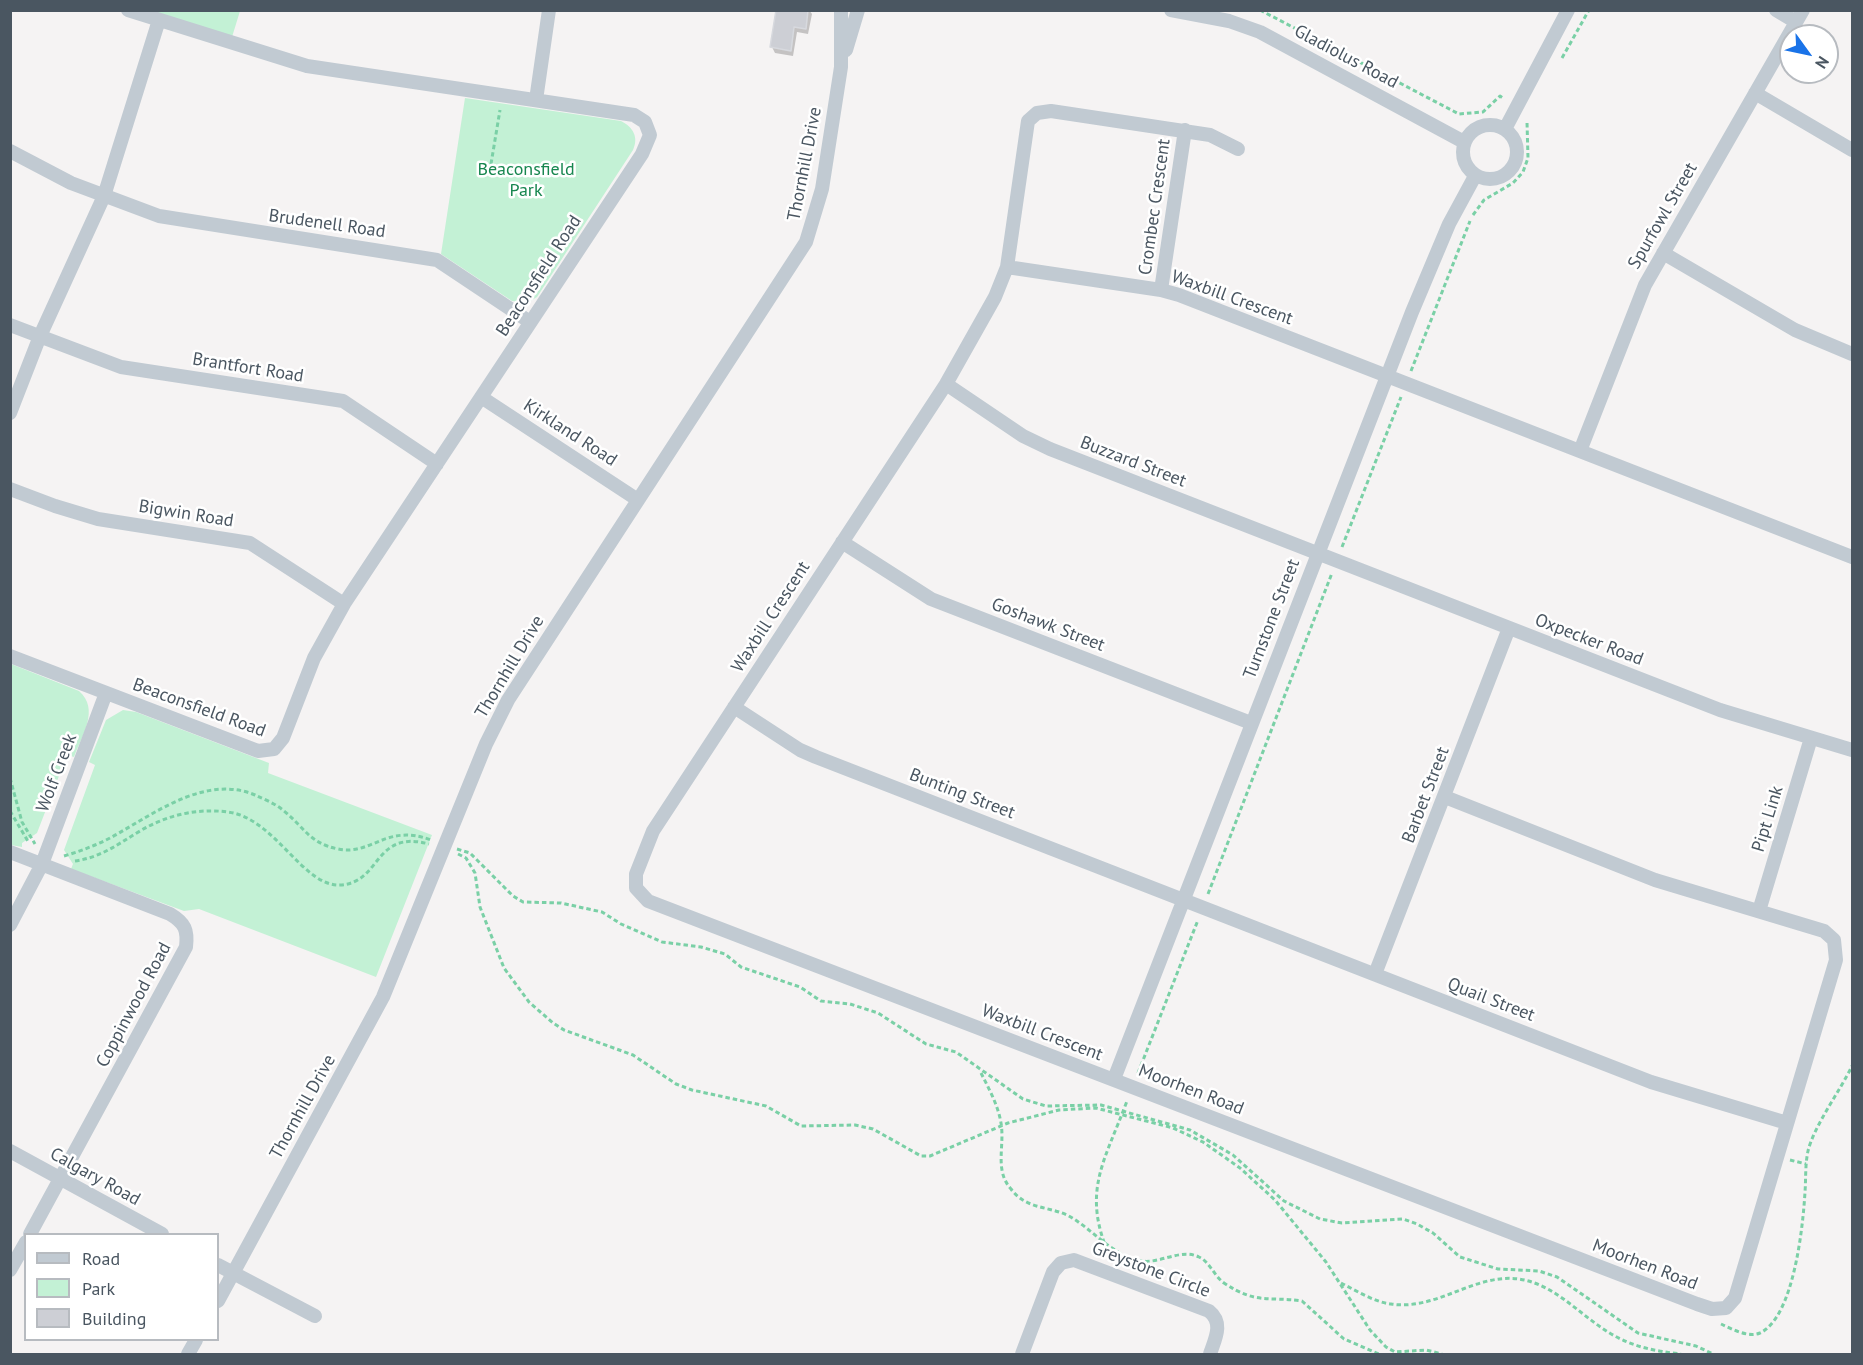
<!DOCTYPE html>
<html>
<head>
<meta charset="utf-8">
<style>
  body { margin:0 }
  #map { position:relative; width:1863px; height:1365px; overflow:hidden; background:#f5f3f3; font-family:"PT Sans",sans-serif }
  canvas { display:block }
  .frame { position:absolute; inset:0; border:12px solid #4a5661; pointer-events:none }
  .legend { position:absolute; left:24px; top:1233px; width:195px; height:108px; box-sizing:border-box; background:#fff; border:2px solid #b7bbc0; margin:0; padding:8px 10px; list-style:none; font-size:18px; color:#4a5661 }
  .legend li { display:flex; align-items:center; gap:12px; height:30px }
  .legend b { width:30px; border:2px solid #b7bbc0 }
  .north { position:absolute; left:1779px; top:24px; width:60px; height:60px; box-sizing:border-box; background:#fff; border:2px solid #b7bbc0; border-radius:50%; rotate:123deg; font-size:16px; font-weight:700; line-height:24px; text-align:center; color:#4a5661 }
  .north::after { content:''; display:block; margin:auto; width:21px; height:27px; background:#1a73e8; clip-path:polygon(50% 0,100% 100%,50% 72%,0 100%) }
</style>
</head>
<body>
<div id="map">
<canvas width="1863" height="1365"></canvas>
<div class="frame"></div>
<ul class="legend">
<li><b style="height:8px;background:#c1cad2"></b>Road</li>
<li><b style="height:16px;background:#c3f1d5"></b>Park</li>
<li><b style="height:16px;background:#cdcfd5"></b>Building</li>
</ul>
<div class="north">N</div>
</div>
<script>
const ctx = document.querySelector('canvas').getContext('2d');
ctx.lineJoin = 'round';
function fill(path, color) {
  ctx.fillStyle = color;
  ctx.fill(path, 'evenodd');
}
function stroke(path, color, width, dash) {
  ctx.strokeStyle = color;
  ctx.lineWidth = width;
  ctx.lineCap = dash ? 'butt' : 'round';
  ctx.setLineDash(dash || []);
  ctx.stroke(path);
}
function drawText(font, color, halo, rows, align = 'center') {
  ctx.font = font + ' "PT Sans",sans-serif';
  ctx.lineWidth = 5;
  ctx.setLineDash([]);
  ctx.textBaseline = 'middle';
  ctx.strokeStyle = halo;
  ctx.fillStyle = color;
  for (const [text, x, y, turn = 0] of rows) {
    ctx.save();
    ctx.translate(x, y);
    ctx.rotate((+turn || 0) * Math.PI / 180);
    ctx.textAlign = isNaN(turn) ? turn : align;
    if (halo) ctx.strokeText(text, 0, 0);
    ctx.fillText(text, 0, 0);
    ctx.restore();
  }
}
fill(new Path2D(`
  M148 11H240L232 37Z
  M465 98 621 121C633 127 639 137 633 150L537 297 527 303 512 301 441 254Z
  M11 664 79 691C100 709 82 736 74 757L67 755 37 833 22 843V847L11 845Z
  M123 710 136 712 269 763 268 773 432 835 376 977 199 909 184 911 71 869 73 864 64 850 95 765 89 762 106 720Z`), '#c3f1d5');
fill(new Path2D(`
  M777 10H809L812 14 808 34 797 32 793 56 775 53 772 47Z`), '#0003');
const building = new Path2D(`
  M776 10H808L806 29 794 27 791 51 770 47Z`);
fill(building, '#cdcfd5');
stroke(building, '#d7d9de', 1.5);
stroke(new Path2D(`
  M1260 10 1459 114 1483 112 1500 96 1504 99
  M1562 58 1589 10
  M491 164 500 110
  M1473 215 1484 200 1513 183 1523 172 1528 158 1527 122
  M1411 371 1470 221
  M1342 547 1401 397
  M10 778 22 822 35 844
  M10 811 29 843
  M457 849 470 853 513 896 523 902 561 903 602 912 621 924 662 942 701 947 725 954 741 967 800 987 821 1001 850 1004 878 1013 926 1044 956 1052 1023 1099 1046 1106 1101 1105 1190 1130 1233 1155 1284 1201 1320 1219 1342 1223 1403 1219 1417 1224 1433 1233 1460 1257 1498 1269 1539 1271 1557 1277 1638 1333 1696 1346 1713 1354
  M458 854 466 858 475 873 480 907 504 968 529 1002 553 1023 564 1030 633 1055 676 1084 692 1090 766 1106 801 1126 855 1125 873 1129 921 1156H930L1008 1123 1059 1110 1096 1108 1173 1128 1203 1142 1240 1168 1275 1200 1326 1262 1370 1330 1386 1347 1395 1352 1426 1350 1442 1354
  M64 856C84 850 102 843 119 833 159 810 208 775 255 795 264 799 276 804 284 811 305 828 309 843 338 849 372 856 386 823 431 840
  M75 861C102 857 118 844 140 831 167 815 197 808 228 812 275 818 303 887 340 885 382 883 373 829 429 844
  M1208 894 1332 573
  M981 1073C989 1089 998 1105 1001 1123 1005 1146 994 1170 1011 1189 1026 1209 1047 1206 1067 1215 1092 1228 1112 1256 1141 1261 1160 1264 1181 1248 1199 1257 1210 1262 1214 1276 1224 1283 1257 1305 1268 1296 1302 1301L1344 1339 1379 1354
  M1138 1073 1198 920
  M1790 1160 1806 1164
  M1110 1257C1081 1192 1104 1163 1127 1101
  M1341 1283C1357 1291 1374 1302 1391 1304 1437 1311 1474 1273 1519 1279 1554 1284 1579 1314 1608 1332 1632 1347 1654 1351 1681 1354
  M1721 1324C1732 1329 1748 1338 1760 1333 1794 1317 1803 1226 1805 1192 1806 1179 1805 1165 1808 1151 1814 1126 1840 1091 1852 1066`), '#7ad0a6', 3, [4.5, 3]);
stroke(new Path2D(`
  M1171 10 1229 21 1260 32 1464 142
  M1776 10 1796 22
  M846 50 858 10
  M1755 93 1852 150
  M536 100 549 10
  M1463 152a27 27 0 1 1 54 0a27 27 0 1 1-54 0Z
  M1505 129 1568 10
  M1238 149 1210 135 1051 111 1037 113 1028 121 1007 267 995 297 946 384 653 831 636 874V888L648 901 1697 1304 1712 1309 1726 1308 1735 1298 1836 960 1834 940 1824 931 1655 880 1445 797
  M10 151 71 183 159 216 437 260 530 322
  M1663 253 1795 330 1852 354
  M1007 267 1161 290 1179 295 1852 557
  M1161 290 1185 130
  M10 325 121 367 343 401 437 464
  M946 384 1023 436 1050 449 1720 710 1852 750
  M481 397 638 500
  M10 413 40 336 104 196 159 20
  M1580 451 1645 285 1803 10
  M10 489 55 506 98 519 250 543 344 604
  M842 542 931 599 1251 723
  M10 656 258 751 274 749 283 738 314 658 344 604 642 154 650 135 645 122 634 115 307 66 128 10
  M734 707 800 750 816 757 1651 1082 1787 1123
  M10 852 170 914C185 923 188 930 186 947L30 1234
  M1759 911 1811 738
  M10 925 42 864 106 693
  M1375 974 1509 628
  M1114 1079 1412 312 1449 224 1475 176
  M10 1151 162 1234
  M218 1265 315 1316
  M10 1270 26 1242
  M218 1301 383 997 486 744 508 700 806 242 822 189 841 67V10
  M188 1354 196 1340
  M1022 1354 1053 1272 1061 1263 1074 1260 1209 1311C1224 1323 1215 1339 1210 1354`), '#c1cad2', 14);
drawText('18px', '#4a5661', '#fff', [
  ["Gladiolus Road",1346,57,28],
  ["Thornhill Drive",805,164,-79],
  ["Crombec Crescent",1155,207,-82],
  ["Spurfowl Street",1663,216,-60],
  ["Brudenell Road",327,224,8],
  ["Beaconsfield Road",539,276,-57],
  ["Waxbill Crescent",1232,298,20],
  ["Brantfort Road",248,368,9],
  ["Kirkland Road",570,433,33],
  ["Buzzard Street",1133,462,21],
  ["Bigwin Road",186,514,9],
  ["Waxbill Crescent",771,617,-57],
  ["Turnstone Street",1272,619,-69],
  ["Goshawk Street",1048,625,21],
  ["Oxpecker Road",1589,640,21],
  ["Thornhill Drive",510,667,-59],
  ["Beaconsfield Road",199,708,20],
  ["Wolf Creek",57,773,-69],
  ["Bunting Street",962,794,21],
  ["Barbet Street",1426,795,-69],
  ["Pipt Link",1768,819,-73],
  ["Quail Street",1491,1000,21],
  ["Coppinwood Road",134,1005,-62],
  ["Waxbill Crescent",1042,1033,21],
  ["Moorhen Road",1191,1090,21],
  ["Thornhill Drive",303,1107,-61],
  ["Calgary Road",95,1177,29],
  ["Moorhen Road",1645,1265,21],
  ["Greystone Circle",1151,1270,21]
]);
drawText('18px', '#17864f', '#fff', [
  ["Beaconsfield",526,170],
  ["Park",526,191]
]);
</script>
</body>
</html>
